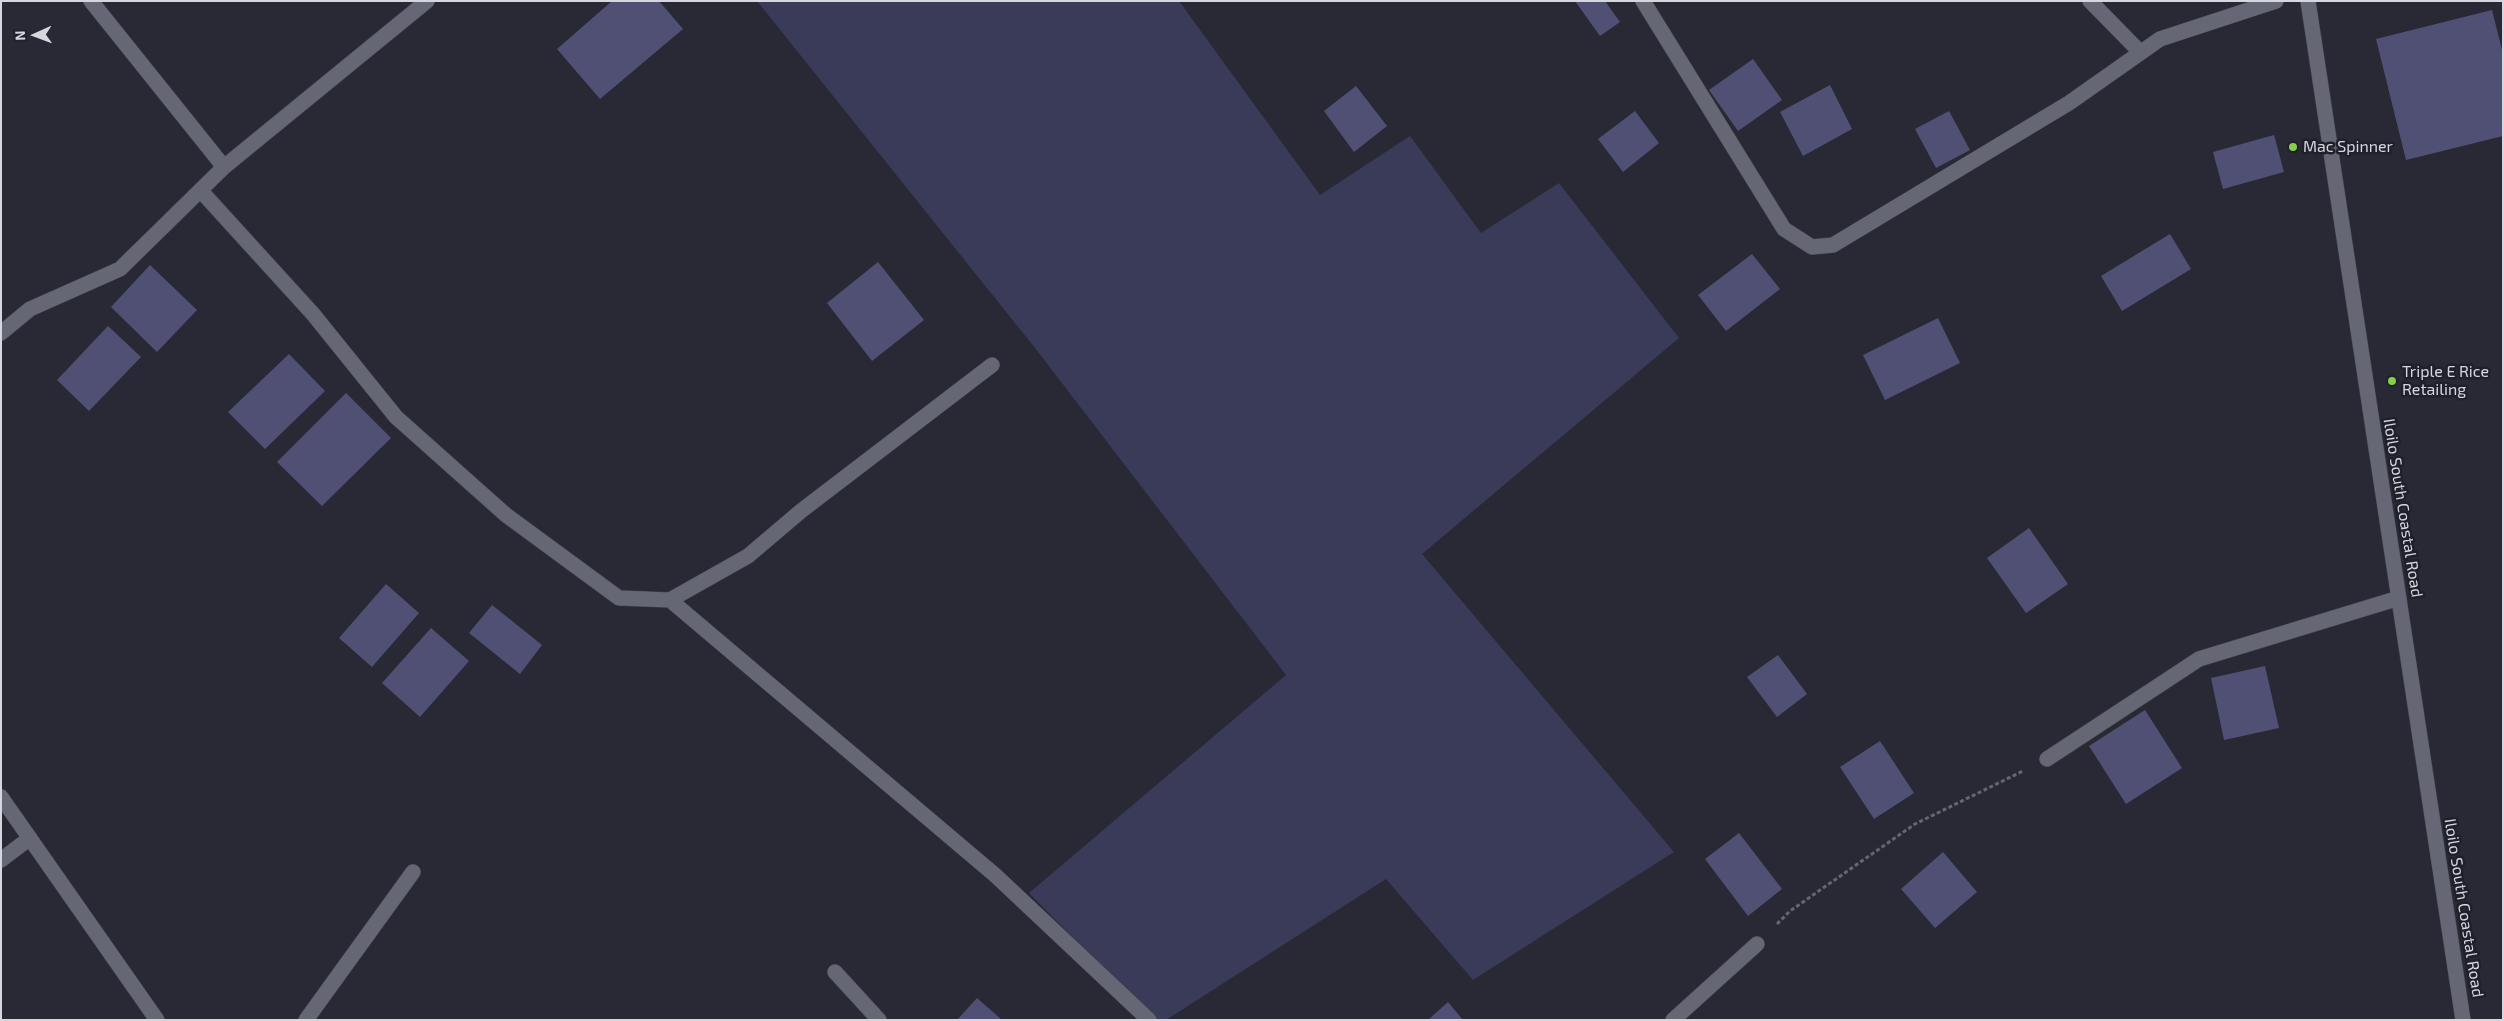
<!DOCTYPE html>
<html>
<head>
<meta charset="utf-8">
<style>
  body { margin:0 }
  #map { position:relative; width:2504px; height:1021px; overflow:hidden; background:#292935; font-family:"Exo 2",sans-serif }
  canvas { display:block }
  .frame { position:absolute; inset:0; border:2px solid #d6d6de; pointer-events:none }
  .north { position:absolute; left:10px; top:10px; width:50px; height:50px; -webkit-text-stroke:4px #1f202b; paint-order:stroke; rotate:268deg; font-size:14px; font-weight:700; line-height:20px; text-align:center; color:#d6d6de }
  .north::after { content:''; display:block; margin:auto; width:18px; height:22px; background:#d6d6de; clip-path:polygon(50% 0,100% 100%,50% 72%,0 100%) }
</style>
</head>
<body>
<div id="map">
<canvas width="2504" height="1021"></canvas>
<div class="frame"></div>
<div class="north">N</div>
</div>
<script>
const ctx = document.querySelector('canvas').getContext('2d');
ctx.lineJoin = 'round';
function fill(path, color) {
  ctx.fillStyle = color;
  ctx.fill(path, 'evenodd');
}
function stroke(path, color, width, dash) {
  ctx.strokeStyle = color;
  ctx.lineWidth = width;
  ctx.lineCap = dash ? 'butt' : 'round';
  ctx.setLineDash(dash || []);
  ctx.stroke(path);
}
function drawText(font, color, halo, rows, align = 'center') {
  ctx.font = font + ' "Exo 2",sans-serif';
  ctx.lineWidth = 5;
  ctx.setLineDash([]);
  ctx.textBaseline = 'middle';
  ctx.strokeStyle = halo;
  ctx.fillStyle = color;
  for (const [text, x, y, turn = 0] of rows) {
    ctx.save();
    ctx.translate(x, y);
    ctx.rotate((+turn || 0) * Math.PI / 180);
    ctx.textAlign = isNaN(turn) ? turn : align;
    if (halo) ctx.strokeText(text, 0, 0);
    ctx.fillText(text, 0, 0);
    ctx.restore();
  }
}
fill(new Path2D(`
  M757 1H1179L1320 195 1410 136 1481 233 1559 183 1679 338 1422 554 1674 852 1473 980 1386 879 1166 1020H1154L1029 893 1286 675 1035 348Z`), '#3a3a59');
fill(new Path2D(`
  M612 1H659L683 29 600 99 557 49Z
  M1575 1H1605L1620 22 1600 36Z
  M2492 10 2503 54V136L2406 160 2376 39Z
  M1753 59 1782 100 1738 131 1709 90Z
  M1830 85 1852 129 1803 156 1780 112Z
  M1356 86 1387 126 1354 152 1324 111Z
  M1635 111 1659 143 1623 172 1598 139Z
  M1949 111 1970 150 1936 168 1915 129Z
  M2274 135 2284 172 2223 189 2213 152Z
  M2170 234 2191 269 2122 311 2101 276Z
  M1752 254 1780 289 1726 331 1698 295Z
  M878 262 924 320 872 361 827 303Z
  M150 265 197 310 157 352 111 307Z
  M1938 318 1960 363 1885 400 1863 355Z
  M108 326 141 357 89 411 57 380Z
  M289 354 325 391 265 449 228 412Z
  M346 393 391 438 322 506 277 462Z
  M2029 528 2068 584 2026 613 1987 558Z
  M386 584 419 613 372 667 339 638Z
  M492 605 542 645 520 674 469 633Z
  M431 628 469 661 420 717 382 683Z
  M1778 655 1807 694 1777 717 1747 677Z
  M2265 666 2279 728 2224 740 2211 678Z
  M2145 710 2182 768 2126 804 2089 746Z
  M1880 741 1914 793 1874 819 1840 767Z
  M1739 833 1782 889 1748 916 1705 859Z
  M1943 852 1977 892 1935 928 1901 889Z
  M977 998 1002 1020H957Z
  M1448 1002 1463 1020H1428Z`), '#505075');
const minor = new Path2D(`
  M91 1 224 167
  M1643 1 1784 229 1812 247 1833 245 2069 103 2160 39 2276 1
  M2090 1 2140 52
  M2308 1 2463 1020
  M201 191 313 314 396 417 506 515 619 598 670 600 995 875 1149 1020
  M1 333 30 309 120 269 224 167 427 1
  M670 600 748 556 801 511 992 365
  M2047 759 2199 659 2399 598
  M1 797 157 1020
  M1 860 30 838
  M835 972 879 1020
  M306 1020 413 872
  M1673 1020 1757 944`);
stroke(minor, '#45454e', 16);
stroke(new Path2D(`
  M1777 924 1790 911 1915 824 2023 771`), '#666671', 3, [4, 2.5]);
stroke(minor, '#666774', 15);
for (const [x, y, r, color] of [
  [2293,147,5,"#87cf4b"],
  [2392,381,5,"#87cf4b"]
]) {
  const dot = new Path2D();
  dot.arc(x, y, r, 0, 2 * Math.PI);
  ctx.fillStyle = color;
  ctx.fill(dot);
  stroke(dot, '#1f202b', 2);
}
drawText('16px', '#d6d6de', '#1f202b', [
  ["Mac Spinner",2303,147],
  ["Triple E Rice",2402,372],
  ["Retailing",2402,390]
], 'left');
drawText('16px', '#d6d6de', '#1f202b', [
  ["Iloilo South Coastal Road",2403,508,81],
  ["Iloilo South Coastal Road",2464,908,81]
]);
</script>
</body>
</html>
